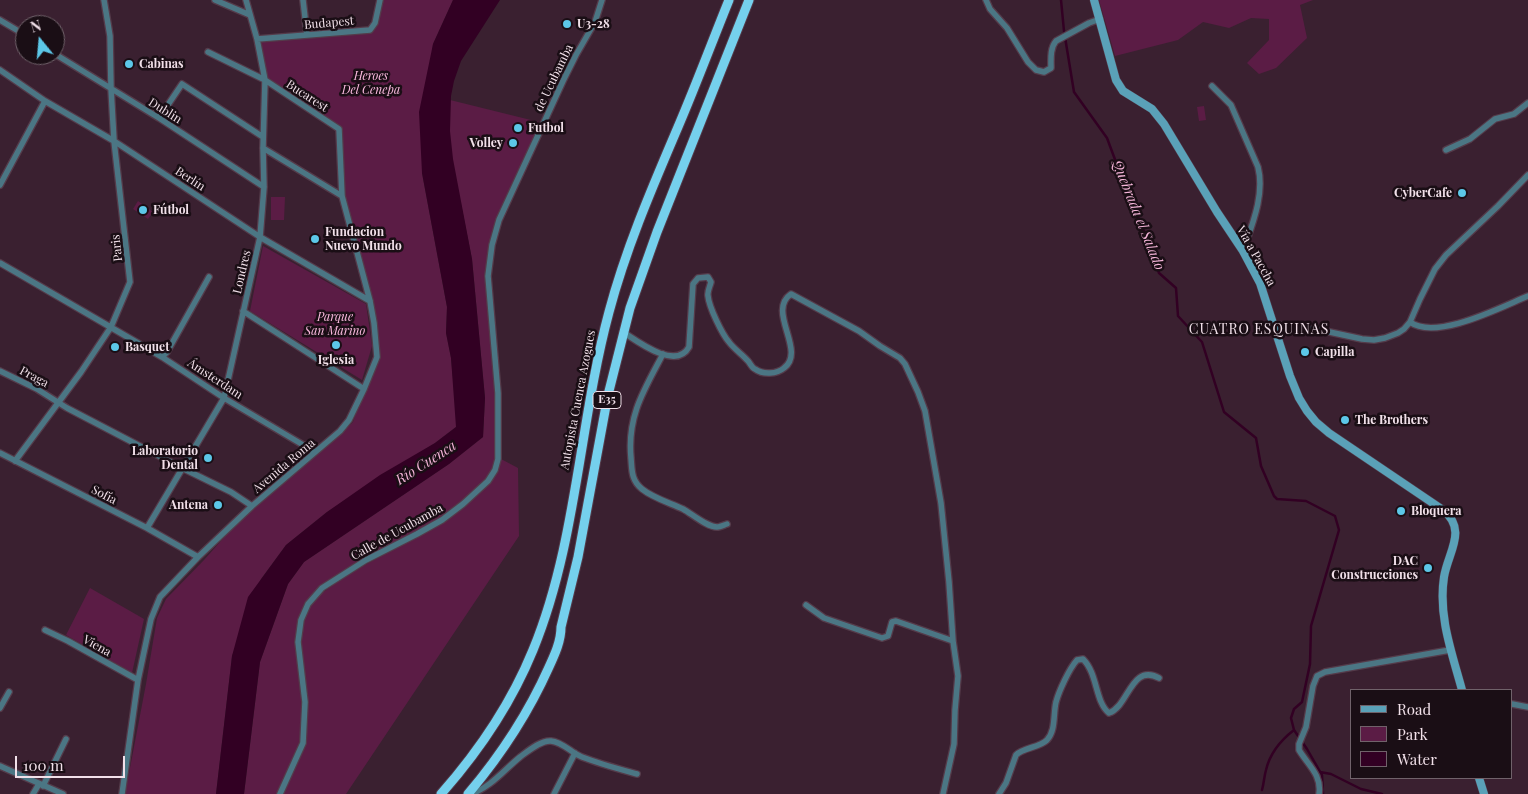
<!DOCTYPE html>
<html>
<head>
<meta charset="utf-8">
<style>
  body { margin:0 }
  #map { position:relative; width:1528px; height:794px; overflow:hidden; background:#3a2030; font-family:"Playfair Display",serif }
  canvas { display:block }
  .legend { position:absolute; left:1350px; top:689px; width:162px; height:90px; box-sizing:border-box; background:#1a0e15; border:1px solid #70626a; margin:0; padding:6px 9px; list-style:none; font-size:15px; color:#f1e0e9 }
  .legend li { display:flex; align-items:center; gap:10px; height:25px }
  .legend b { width:25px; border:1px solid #70626a }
  .north { position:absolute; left:15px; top:15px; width:50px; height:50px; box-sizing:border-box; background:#1a0e15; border:1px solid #70626a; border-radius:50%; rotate:343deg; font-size:14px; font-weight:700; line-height:20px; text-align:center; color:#f1e0e9 }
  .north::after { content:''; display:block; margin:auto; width:18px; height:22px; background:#5cc7e8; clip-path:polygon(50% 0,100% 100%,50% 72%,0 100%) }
  .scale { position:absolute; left:15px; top:756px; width:110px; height:22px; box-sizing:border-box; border:2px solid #f1e0e9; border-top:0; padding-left:6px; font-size:15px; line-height:18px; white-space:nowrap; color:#f1e0e9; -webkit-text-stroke:4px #1a0e15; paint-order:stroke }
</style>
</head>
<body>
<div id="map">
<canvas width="1528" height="794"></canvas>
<ul class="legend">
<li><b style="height:6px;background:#5aa1b8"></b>Road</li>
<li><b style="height:14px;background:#5b1c45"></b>Park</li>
<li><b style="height:14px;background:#320023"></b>Water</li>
</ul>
<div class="north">N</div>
<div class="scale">100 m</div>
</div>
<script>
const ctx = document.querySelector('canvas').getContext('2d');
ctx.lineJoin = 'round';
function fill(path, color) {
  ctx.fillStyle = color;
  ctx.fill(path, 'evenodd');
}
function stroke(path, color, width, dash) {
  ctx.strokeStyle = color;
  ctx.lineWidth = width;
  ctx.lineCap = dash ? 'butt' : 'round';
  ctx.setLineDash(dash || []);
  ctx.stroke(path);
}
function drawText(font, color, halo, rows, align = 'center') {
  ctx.font = font + ' "Playfair Display",serif';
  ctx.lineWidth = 5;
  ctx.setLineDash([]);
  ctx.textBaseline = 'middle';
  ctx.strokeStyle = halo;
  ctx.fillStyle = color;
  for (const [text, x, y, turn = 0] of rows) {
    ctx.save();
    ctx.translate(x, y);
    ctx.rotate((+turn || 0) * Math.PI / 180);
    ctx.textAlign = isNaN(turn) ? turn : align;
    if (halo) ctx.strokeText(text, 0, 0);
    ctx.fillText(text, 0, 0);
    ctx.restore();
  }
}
fill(new Path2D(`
  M380 0H453L433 44 422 173 447 307 446 333 451 358 457 422H456V427L435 443 327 512 286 545 261 579 232 656 216 794H125L146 684 157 618 166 599 204 560 252 506 315 452 343 432 353 422 364 389 377 357 374 323 345 196 342 128 268 80 261 41 370 30Z
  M1099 0H1313L1300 5 1307 38 1276 68 1259 74 1247 63 1269 40V19L1251 18 1229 28 1203 22 1178 40 1115 56Z
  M442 98 539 122 541 129 499 220 488 276 493 317 498 459 488 481 442 520 366 560 322 588 308 604 298 642 305 702 303 743 280 794H244L260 662 288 584 304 562 449 464 483 437 485 398 472 259 461 204 457 198Z
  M1204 106 1206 120 1199 121 1197 107Z
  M271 197H285L284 220H271Z
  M138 201 153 212 148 219 133 209Z
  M263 246 366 304 372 346 362 380 250 311Z
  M501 459 518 468 519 536 346 794H284C289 780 303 754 305 741 306 728 309 713 308 700 306 672 291 626 311 603 322 592 334 584 347 576 389 549 436 532 473 499 488 486 496 479 501 459Z
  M90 588 144 619 132 673 66 635Z`), '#5b1c45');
fill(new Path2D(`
  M453 0H500L461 61 454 81 451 96 450 131 453 159 472 259 485 398 483 437 449 464 304 562 288 584 260 662 244 794H216L232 656 248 597 286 545 327 512 380 475 435 443 456 427 451 358 446 333 447 307 422 173 419 112 433 44Z`), '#320023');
stroke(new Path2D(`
  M1061 0 1064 31 1074 92 1107 138 1123 181 1149 243 1159 273 1176 288 1178 316 1202 342 1224 412 1256 438 1261 466 1274 496 1277 499 1306 501 1335 516 1339 530 1311 626 1310 664 1302 702 1294 709 1291 718 1294 730 1307 749 1322 775 1323 794
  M1320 772 1331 774 1361 789 1382 794
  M1262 790C1264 783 1264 777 1266 770 1270 753 1281 740 1294 730`), '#320023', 2.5);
const minor = new Path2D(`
  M215 0 250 15
  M303 0 307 35
  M986 0 990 9 1007 28 1028 62 1036 70 1044 72 1051 68C1051 59 1050 48 1056 41L1089 23 1100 19
  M0 20 25 35
  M257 39 370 30 375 23 380 0
  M55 54 159 118 264 187
  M0 70 45 101 114 141 260 237 370 301
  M1212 86 1231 105 1258 167C1265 195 1252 225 1243 251
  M159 118 182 84 263 137
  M263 148 342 196
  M1446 150 1470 139 1495 119 1514 114 1528 103
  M0 185 45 101
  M0 263 162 357 224 398 315 452
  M243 311 364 389
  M1410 322C1436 341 1501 307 1528 296
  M1274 324 1325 331 1362 339 1374 340 1385 338 1398 333 1404 329 1410 322 1420 299 1435 269 1446 255 1498 206 1528 175
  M623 332C637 341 676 371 689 347L693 284 698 278 708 277 711 282C710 286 707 292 708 296 709 307 722 334 729 342 734 349 742 354 748 361 750 363 752 368 755 369 763 375 777 374 784 368 807 351 766 311 791 294L859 331 880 346 900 358 905 364 918 392 925 411 941 503 949 582 953 641 958 676 955 710 954 744 943 794
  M663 354C644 390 627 416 631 458 632 470 631 480 642 489 653 498 670 503 683 509 692 514 707 527 717 527 720 527 724 525 727 524
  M162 357 167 352 209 277
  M0 371 37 389 67 408 182 468 231 492 252 506
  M0 453 147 528 198 557
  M15 461 81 372 111 327 130 282 114 141 111 88 110 36 104 0
  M147 528 224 398 260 237 264 187 263 148 265 80 257 39 246 0
  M806 605 824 618 882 638 888 636 892 622 896 621 953 641
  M45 630 68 641 138 680
  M1512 704 1528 707
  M0 708 9 692
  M0 766 63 794
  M43 786 66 739
  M33 794 39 784
  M122 794 138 680 151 619 160 597 198 557 252 506 340 431 349 420 364 389 377 357 374 323 370 301 342 196 339 129 265 80 208 52
  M280 794 303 743 305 702 298 642 301 620 308 604 322 588 366 560 417 534 442 520 463 504 488 481 495 470 498 459V393L488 276 492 245 499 220 563 81 576 55 595 22 602 0
  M471 794C491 787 504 770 520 757 528 751 541 740 551 741 563 742 571 753 582 757 600 764 619 769 637 774
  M554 794 575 753
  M999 794 1006 783 1016 755C1024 747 1039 748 1047 740 1056 730 1053 715 1056 702 1059 691 1069 669 1077 660L1083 659C1098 674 1095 702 1109 713 1129 706 1131 663 1159 678
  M1319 794C1322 775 1308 765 1299 750V744L1306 727 1313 686 1317 676 1325 672 1450 650`);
const secondary = new Path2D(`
  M1094 0 1116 80 1123 91 1152 109 1164 124 1217 212 1243 251 1260 283 1290 376 1299 398 1307 411 1316 422 1329 433 1443 510C1468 530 1448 552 1444 577 1438 616 1452 653 1462 690
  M1479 778 1484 794`);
const trunk = new Path2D(`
  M441 794C479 751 511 704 533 650 577 543 579 423 609 312 626 248 652 188 678 127 696 85 712 42 729 0
  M468 794C501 755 528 714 549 667 555 654 561 641 561 627L578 557 608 395 630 308 657 232 749 0`);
stroke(minor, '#543b4a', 8);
stroke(secondary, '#543b4a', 9);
stroke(trunk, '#543b4a', 11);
stroke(minor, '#4b7684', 5.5);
stroke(secondary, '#5aa1b8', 8);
stroke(trunk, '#75d0ed', 9);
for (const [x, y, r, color] of [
  [567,24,5,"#5cc7e8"],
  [129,64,5,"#5cc7e8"],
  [518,128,5,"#5cc7e8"],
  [513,143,5,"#5cc7e8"],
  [1462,193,5,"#5cc7e8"],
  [143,210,5,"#5cc7e8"],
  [315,239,5,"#5cc7e8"],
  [336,345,5,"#5cc7e8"],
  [115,347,5,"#5cc7e8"],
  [1305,352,5,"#5cc7e8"],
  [1345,420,5,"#5cc7e8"],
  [208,458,5,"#5cc7e8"],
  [218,505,5,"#5cc7e8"],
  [1401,511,5,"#5cc7e8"],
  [1428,568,5,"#5cc7e8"]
]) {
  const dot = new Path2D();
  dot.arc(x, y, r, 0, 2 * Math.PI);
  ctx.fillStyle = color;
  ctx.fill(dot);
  stroke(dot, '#1a0e15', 2);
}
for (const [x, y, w] of [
  [607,400,28]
]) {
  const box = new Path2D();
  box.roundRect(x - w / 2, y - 8.5, w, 17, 4);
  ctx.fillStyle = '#1a0e15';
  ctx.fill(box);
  stroke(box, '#f1e0e9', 1);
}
drawText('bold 11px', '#f1e0e9', null, [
  ["E35",607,400]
]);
drawText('12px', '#f1e0e9', '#1a0e15', [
  ["Budapest",329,23,-5],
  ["de Ucubamba",554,78,-64],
  ["Bucarest",307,96,33],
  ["Dublin",165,111,32],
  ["Berlín",190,179,33],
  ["Paris",117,248,-96],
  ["Vía a Paccha",1256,256,61],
  ["Londres",242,272,-77],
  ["Praga",34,377,28],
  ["Ámsterdam",215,379,33],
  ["Autopista Cuenca Azogues",578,400,-79],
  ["Avenida Roma",284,466,-40],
  ["Sofía",104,495,27],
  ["Calle de Ucubamba",397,532,-29],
  ["Viena",97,646,29]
]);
drawText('bold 12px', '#f1e0e9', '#1a0e15', [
  ["U3-28",577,24],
  ["Cabinas",139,64],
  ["Futbol",528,128],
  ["Volley",503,143,"right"],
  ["CyberCafe",1452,193,"right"],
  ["Fútbol",153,210],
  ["Fundacion",325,232],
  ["Nuevo Mundo",325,246],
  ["Basquet",125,347],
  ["Capilla",1315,352],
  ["Iglesia",336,360,"center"],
  ["The Brothers",1355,420],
  ["Laboratorio",198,451,"right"],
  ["Dental",198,465,"right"],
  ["Antena",208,505,"right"],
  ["Bloquera",1411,511],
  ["DAC",1418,561,"right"],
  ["Construcciones",1418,575,"right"]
], 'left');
drawText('italic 12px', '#fcbbe0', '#1a0e15', [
  ["Heroes",371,76],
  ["Del Cenepa",371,90],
  ["Parque",335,317],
  ["San Marino",335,331]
]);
drawText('italic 14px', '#f5b5d9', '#1a0e15', [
  ["Quebrada el Salado",1138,215,68],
  ["Río Cuenca",426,463,-33]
]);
ctx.letterSpacing = '1px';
drawText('14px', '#f1e0e9', '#1a0e15', [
  ["CUATRO ESQUINAS",1259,330]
]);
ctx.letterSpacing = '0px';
</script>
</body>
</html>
